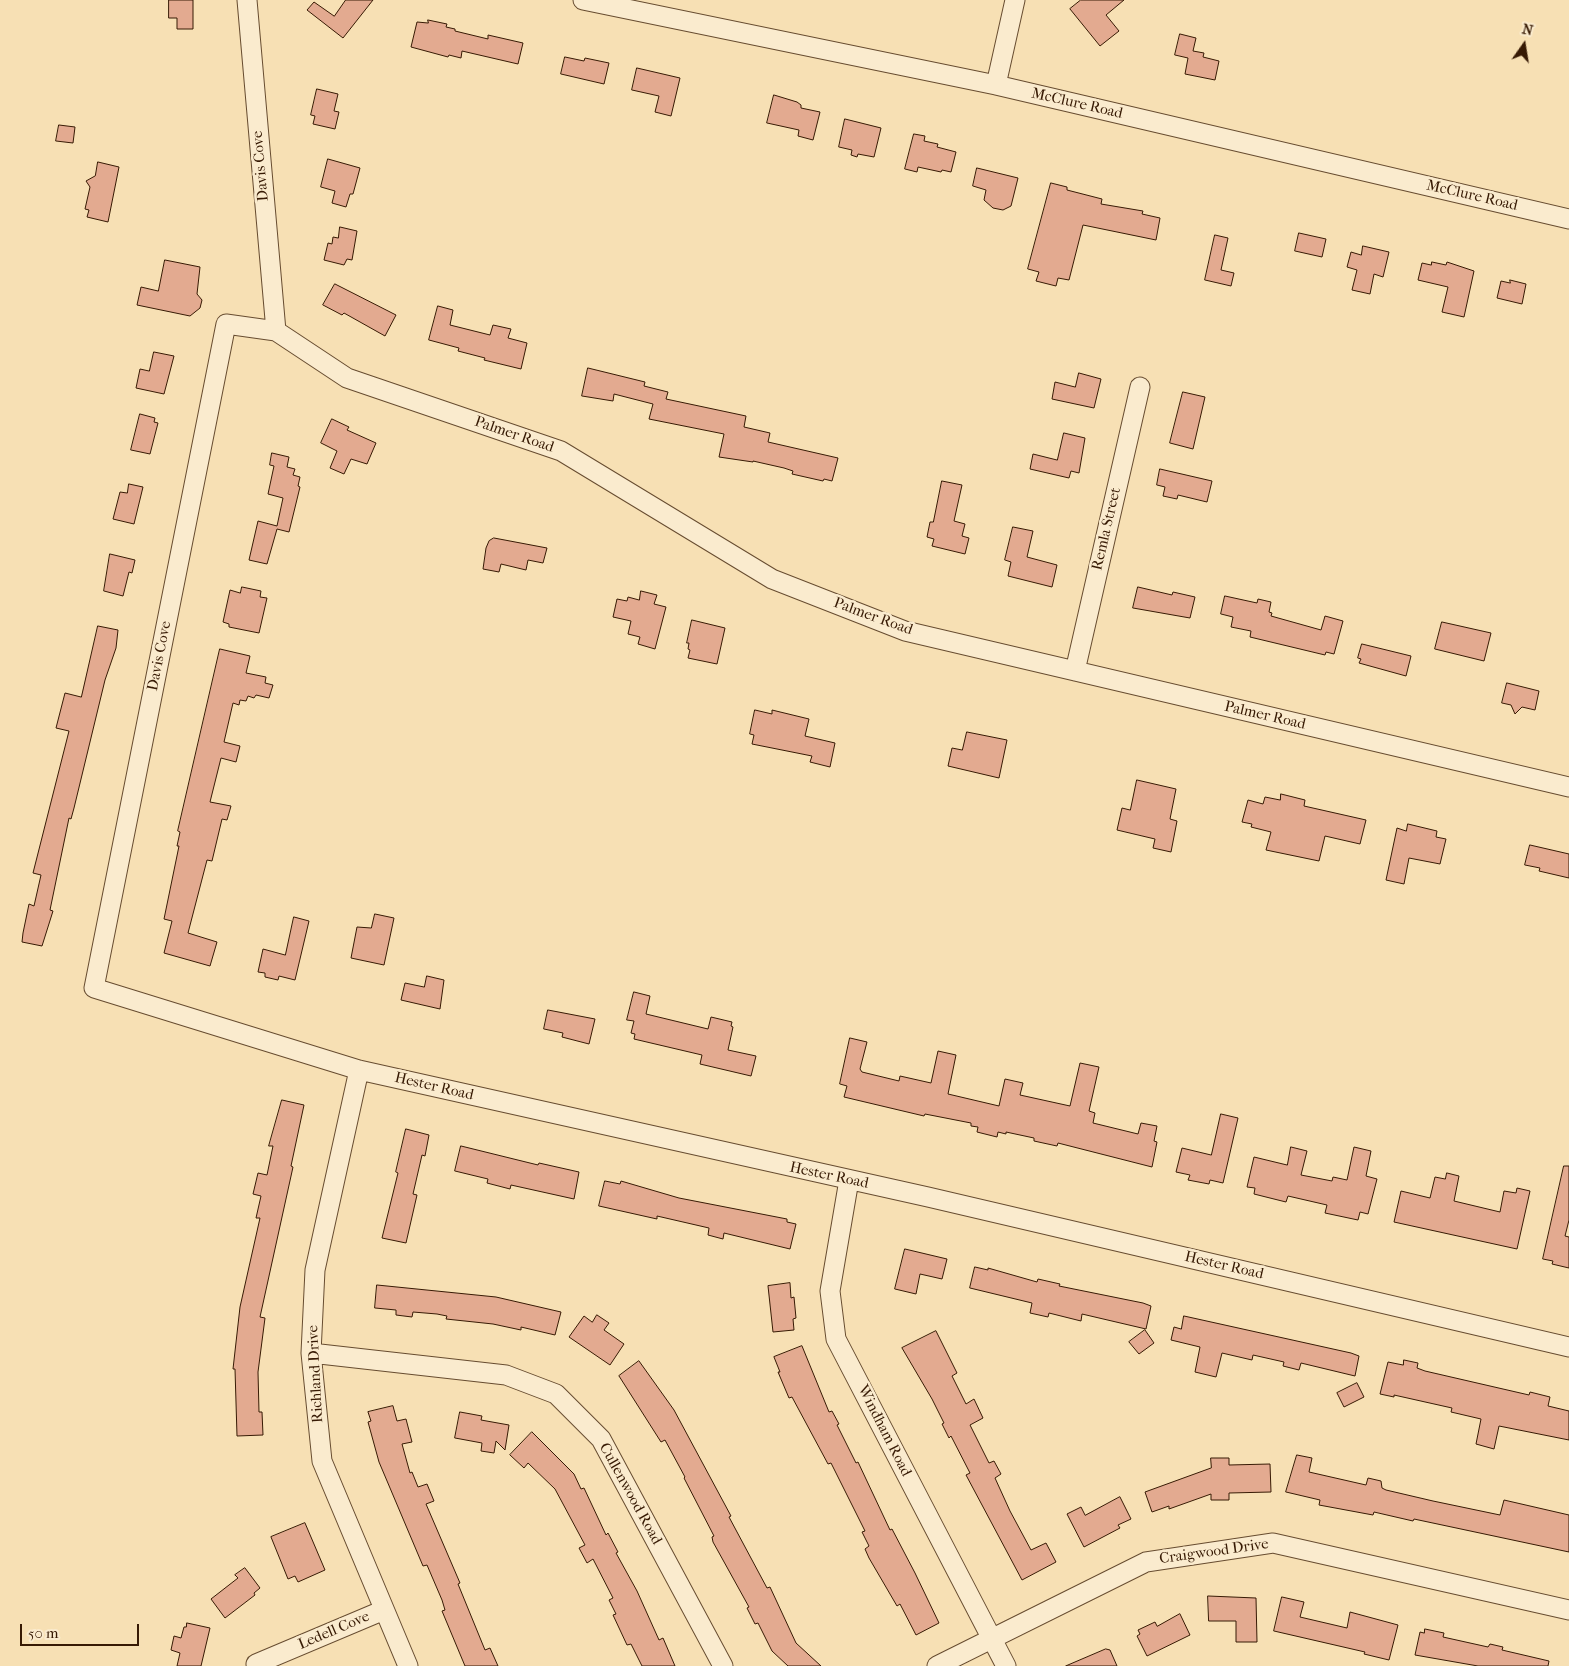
<!DOCTYPE html>
<html>
<head>
<meta charset="utf-8">
<style>
  body { margin:0 }
  #map { position:relative; width:1569px; height:1666px; overflow:hidden; background:#f7e0b4; font-family:"IM FELL French Canon",serif }
  canvas { display:block }
  .north { position:absolute; left:1499px; top:20px; width:50px; height:50px; -webkit-text-stroke:4px #faebce; paint-order:stroke; rotate:13deg; font-size:14px; font-weight:700; line-height:20px; text-align:center; color:#371a04 }
  .north::after { content:''; display:block; margin:auto; width:18px; height:22px; background:#371a04; clip-path:polygon(50% 0,100% 100%,50% 72%,0 100%) }
  .scale { position:absolute; left:20px; top:1624px; width:119px; height:22px; box-sizing:border-box; border:2px solid #371a04; border-top:0; padding-left:6px; font-size:15px; line-height:18px; white-space:nowrap; color:#371a04; -webkit-text-stroke:4px #faebce; paint-order:stroke }
</style>
</head>
<body>
<div id="map">
<canvas width="1569" height="1666"></canvas>
<div class="north">N</div>
<div class="scale">50 m</div>
</div>
<script>
const ctx = document.querySelector('canvas').getContext('2d');
ctx.lineJoin = 'round';
function fill(path, color) {
  ctx.fillStyle = color;
  ctx.fill(path, 'evenodd');
}
function stroke(path, color, width, dash) {
  ctx.strokeStyle = color;
  ctx.lineWidth = width;
  ctx.lineCap = dash ? 'butt' : 'round';
  ctx.setLineDash(dash || []);
  ctx.stroke(path);
}
function drawText(font, color, halo, rows, align = 'center') {
  ctx.font = font + ' "IM FELL French Canon",serif';
  ctx.lineWidth = 5;
  ctx.setLineDash([]);
  ctx.textBaseline = 'middle';
  ctx.strokeStyle = halo;
  ctx.fillStyle = color;
  for (const [text, x, y, turn = 0] of rows) {
    ctx.save();
    ctx.translate(x, y);
    ctx.rotate((+turn || 0) * Math.PI / 180);
    ctx.textAlign = isNaN(turn) ? turn : align;
    if (halo) ctx.strokeText(text, 0, 0);
    ctx.fillText(text, 0, 0);
    ctx.restore();
  }
}
const building = new Path2D(`
  M169 0H193V29H177V18H169Z
  M346 0H373L343 38 307 10 314 2 334 16Z
  M1081 0H1124L1106 15 1119 31 1100 46 1070 9Z
  M428 20 447 24 446 27 455 29V31L488 39V35L523 43 518 64 462 51 461 58 449 55 448 57 411 47 417 22 428 23Z
  M1180 34 1196 38 1193 51 1204 53 1203 57 1219 61 1215 80 1185 74 1188 58 1175 55Z
  M565 57 584 61 585 58 609 63 604 84 561 74Z
  M637 68 680 78 671 116 655 112 659 96 632 90Z
  M317 89 338 94 334 111 339 112 335 129 313 124 315 116 311 115Z
  M774 95 797 102 801 105V108L820 112 813 140 798 136 799 130 767 123Z
  M845 119 881 128 874 157 858 154 857 157 851 155 852 150 839 147Z
  M59 125 75 127 73 143 56 141Z
  M914 134 925 136 924 141 938 144 937 147 956 152 951 172 942 170 941 172 918 167 917 172 905 169Z
  M328 159 360 168 353 194H350L346 207 332 203 335 191 321 187Z
  M98 162 119 167 108 222 87 217 89 210 85 209 90 187 86 181 95 176Z
  M977 168 1018 178 1011 206 1003 210 993 208 984 200 986 190 973 186Z
  M1051 183 1067 187V190L1102 199 1101 204 1143 211 1142 214 1160 218 1156 240 1083 225 1069 280 1058 278 1056 286 1036 281 1039 272 1028 269Z
  M340 227 357 231 352 260 347 259 344 265 324 260 328 243 332 244 333 237 338 238Z
  M1299 233 1326 239 1322 257 1295 251Z
  M1215 235 1228 238 1221 270 1234 273 1231 286 1205 280Z
  M1363 246 1389 252 1383 277 1374 274 1370 294 1352 290 1357 270 1347 267 1351 252 1361 255Z
  M165 260 200 267 197 294 202 300 200 308 190 316 137 305 141 287 158 291Z
  M1432 262 1446 265 1447 262 1474 271 1464 317 1442 312 1448 287 1418 280 1422 263 1431 265Z
  M1510 280 1526 284 1522 304 1497 298 1501 281 1510 283Z
  M335 284 396 315 385 336 344 313 342 315 323 305Z
  M438 306 453 310 450 325 490 335 493 325 511 329 508 338 527 343 521 369 484 360 485 358 458 351 459 348 429 340Z
  M154 352 174 356 164 394 136 388 140 369 149 371Z
  M588 368 645 382 644 386 668 392 666 399 746 416 744 427 770 433 768 442 838 458 832 481 824 479 823 481 792 474 793 471 784 468 753 461V462L719 457 724 434 649 419 653 404 614 394 613 401 582 396Z
  M1079 373 1101 379 1094 408 1052 399 1055 382 1075 387Z
  M1183 392 1205 397 1193 449 1170 443Z
  M140 414 155 418 154 422 158 423 150 454 131 450Z
  M332 419 349 427 347 430 376 443 367 464 351 459 344 474 330 468 337 451 321 443Z
  M1064 433 1085 438 1079 473 1071 471 1069 478 1030 469 1033 454 1057 460Z
  M272 453 289 457 287 467 295 469 293 475 300 477 298 486 300 487 289 532 277 529 267 564 249 560 258 521 277 526 283 498 268 494 274 466 270 465Z
  M1160 469 1212 481 1207 502 1178 495 1177 499 1163 496 1165 487 1157 485Z
  M942 481 962 485 954 521 965 524 962 536 969 538 965 554 932 546 934 539 927 537 930 522H933Z
  M129 484 143 487 134 524 113 519 120 492 127 493Z
  M1013 527 1033 531 1027 557 1057 565 1052 587 1008 576 1011 562 1005 560Z
  M494 538 547 548 543 563 528 560 526 570 501 564 499 572 483 569 486 548 489 541Z
  M110 554 135 560 132 573 129 572 123 596 104 591Z
  M242 587 261 591 260 597 267 598 259 633 229 627V624L223 622 230 590 240 593Z
  M1138 587 1172 595 1173 592 1195 597 1190 618 1133 608Z
  M641 591 657 595 654 604 666 607 655 649 638 644 640 637 628 634 631 621 613 617 617 599 627 601 628 597 639 600Z
  M1225 596 1257 603 1258 599 1271 602 1269 612 1272 613 1271 616 1321 630 1325 616 1343 621 1334 654 1326 652 1325 655 1250 637 1251 631 1231 627 1233 617 1221 614Z
  M692 620 725 628 717 664 688 658 690 650 688 649 689 643H687Z
  M1442 622 1491 633 1484 661 1435 649Z
  M98 626 118 630 116 648 105 680 74 808 71 819 69 818 50 910 53 911 42 946 22 942 23 933 29 904 34 906 41 875 33 873 69 731 56 728 65 693 81 697Z
  M1362 644 1411 656 1406 676 1359 663 1361 659 1358 658Z
  M220 649 250 656 246 673 266 677 265 683 273 685 269 698 256 695 254 698 248 696 246 701 240 700 239 705 233 703 224 742 240 746 236 762 221 758 210 802 231 806 227 820 222 819 212 861 207 860 188 933 217 942 210 966 164 953 172 921 164 919 179 846H177L180 832 178 831Z
  M1507 683 1539 691 1535 710 1522 707 1515 714 1511 705 1502 703Z
  M755 710 772 714V710L809 719 805 736 835 743 830 767 810 762 812 756 752 744 754 735 750 734Z
  M967 732 1007 740 999 778 948 766 952 748 962 750Z
  M1137 780 1176 789 1170 819 1177 821 1171 852 1153 848 1155 839 1117 830 1122 808 1130 810Z
  M1281 794 1305 800 1304 806 1366 820 1360 844 1325 836 1319 861 1266 850 1271 832 1251 827 1252 824 1242 822 1248 800 1263 804 1265 797 1280 800Z
  M1408 824 1437 831 1436 837 1446 839 1440 864 1409 858 1404 884 1386 880 1397 828 1406 831Z
  M1530 845 1569 854V878L1539 871 1540 868 1525 865Z
  M375 914 394 918 384 965 351 958 357 927 371 928Z
  M294 917 309 921 295 980 279 976 278 980 265 977V973L258 972 263 949 285 955Z
  M427 976 444 980 440 1009 401 1000 405 983 424 987Z
  M634 992 650 996 646 1014 708 1029 711 1017 732 1022 731 1026 733 1027 728 1050 756 1056 751 1076 700 1064 702 1055 634 1039 635 1034 631 1033 634 1021 627 1020Z
  M548 1010 595 1019 589 1044 562 1037 563 1033 544 1029Z
  M850 1038 867 1042 860 1069 862 1072 899 1081 900 1076 931 1083 938 1051 956 1055 948 1094 999 1106 1005 1079 1023 1083 1020 1095 1070 1106 1080 1063 1099 1067 1089 1111 1095 1113 1093 1123 1138 1134 1141 1123 1157 1126 1154 1141 1157 1142 1152 1167 1058 1143 1057 1146 1034 1141V1138L1006 1132V1134L998 1132 997 1137 977 1132 978 1127 971 1126V1123L925 1114 924 1116 844 1097 847 1086 840 1084Z
  M282 1100 304 1105 291 1166 293 1167 260 1317 265 1318 258 1372 259 1412H262L263 1435 237 1436 235 1369H233L240 1307 260 1218H256L261 1196 253 1194 258 1173 267 1175 273 1146H269Z
  M1221 1114 1238 1118 1223 1183 1210 1180 1209 1184 1188 1180 1190 1175 1176 1172 1182 1148 1211 1155Z
  M406 1129 429 1135 425 1156 422 1155 413 1194 417 1195 406 1243 382 1238 398 1173 396 1172Z
  M461 1146 538 1165 539 1163 579 1172 574 1199 511 1185 510 1189 487 1183 488 1179 455 1171Z
  M1291 1147 1307 1151 1301 1175 1332 1181 1333 1177 1347 1180 1354 1147 1371 1151 1366 1176 1377 1179 1368 1214 1360 1212 1358 1220 1325 1213 1327 1205 1288 1196 1286 1202 1254 1194 1255 1188 1247 1187 1254 1157 1287 1165Z
  M1564 1166H1569V1220L1565 1236 1569 1237V1268L1552 1264 1553 1261 1543 1259Z
  M1447 1173 1459 1176 1454 1201 1500 1212 1504 1191 1516 1193 1517 1188 1530 1191 1517 1249 1394 1222 1401 1191 1430 1198 1435 1177 1445 1179Z
  M605 1181 620 1184 621 1181 679 1198 787 1219V1222L796 1224 790 1249 724 1233 723 1239 708 1235 709 1228 657 1216V1219L599 1206Z
  M905 1249 947 1259 942 1279 920 1274 916 1294 895 1289Z
  M975 1267 988 1270V1268L1037 1282 1038 1279 1060 1284 1059 1286 1143 1303 1151 1306 1146 1329 1082 1314 1081 1321 1049 1313 1048 1317 1030 1313 1032 1303 970 1288Z
  M790 1283 791 1298 794 1297 796 1318 793 1319 794 1330 773 1332 768 1286Z
  M377 1285 496 1297 561 1312 555 1335 521 1327V1330L493 1324 446 1319 447 1316 437 1314 413 1312 412 1317 396 1315V1310L375 1308Z
  M597 1315 609 1323 604 1330 624 1344 610 1365 569 1337 584 1316 592 1322Z
  M1184 1316 1351 1353 1359 1356 1355 1376 1301 1363 1299 1370 1283 1366 1284 1362 1253 1355 1252 1360 1222 1353 1216 1377 1195 1372 1200 1347 1171 1340 1174 1327 1181 1329Z
  M1145 1330 1154 1343 1139 1354 1129 1342Z
  M936 1331 957 1373 952 1376 966 1404 974 1399 983 1418 970 1425 989 1463 994 1461 1001 1474 995 1478 1010 1511 1031 1550 1046 1543 1056 1562 1022 1580 966 1475 970 1473 951 1436 949 1438 942 1424 944 1423 932 1399 902 1348Z
  M802 1346 829 1412 832 1411 839 1424 837 1425 856 1463 858 1462 890 1530 892 1529 915 1573 939 1623 916 1635 900 1604 897 1606 869 1558 865 1549 869 1546 862 1532 865 1531 831 1463 828 1464 792 1397 789 1398 778 1372H780L774 1357Z
  M1404 1360 1418 1363 1417 1368 1425 1371 1529 1395 1530 1392 1550 1397 1548 1406 1569 1411V1440L1499 1426 1494 1449 1476 1444 1481 1419 1451 1412 1452 1408 1394 1395V1397L1380 1394 1388 1362 1403 1365Z
  M639 1361 674 1410 731 1516 729 1517 767 1588 770 1587 796 1643 821 1666H788L772 1651 758 1623 755 1624 747 1608 749 1607 713 1542 712 1537 714 1536 684 1478 685 1477 665 1440 661 1442 619 1376Z
  M1357 1383 1364 1397 1344 1407 1337 1393Z
  M393 1406 397 1421 406 1419 412 1442 402 1444 410 1473 412 1472 418 1487 427 1484 434 1501 426 1504 460 1583 458 1584 485 1650 490 1648 498 1666H465L442 1611 445 1610 442 1600 427 1565 423 1566 379 1462 368 1422 371 1421 368 1412Z
  M460 1412 482 1416 481 1420 509 1425 505 1450 496 1441 494 1453 481 1451 482 1443 455 1438Z
  M532 1432 574 1474 581 1489 584 1488 606 1535 608 1533 618 1552 616 1553 637 1591 659 1640 663 1638 675 1666H642L631 1644 627 1645 613 1615 616 1614 609 1600 613 1598 593 1559 587 1563 579 1548 585 1545 555 1489 528 1463 524 1468 510 1455Z
  M1297 1455 1312 1458 1309 1472 1366 1485 1368 1478 1381 1481 1382 1488 1386 1490 1433 1501 1500 1515 1504 1500 1569 1515V1552L1414 1519 1413 1521 1374 1512 1373 1515 1319 1505 1320 1500 1286 1492Z
  M1211 1458H1229V1465L1270 1464 1271 1492 1229 1493V1500H1211V1494L1169 1509V1506L1152 1512 1145 1492 1211 1468Z
  M1120 1497 1131 1519 1118 1525 1120 1528 1084 1547 1067 1514 1081 1507 1085 1515Z
  M305 1523 325 1570 298 1582 295 1576 288 1579 271 1537Z
  M245 1568 260 1588 254 1593 255 1595 225 1618 211 1599 238 1578 235 1575Z
  M1208 1596 1256 1598 1257 1642H1236V1621H1209Z
  M1282 1597 1304 1602 1300 1617 1347 1628 1350 1612 1398 1625 1389 1660 1364 1654 1365 1652 1274 1631Z
  M1180 1614 1190 1635 1147 1656 1137 1636 1140 1634 1138 1630 1155 1622 1157 1626Z
  M187 1623 210 1628 201 1666H177L180 1653 171 1650 174 1636 181 1638 184 1627H186Z
  M1425 1629 1444 1633 1443 1637 1488 1647 1490 1644 1503 1647 1502 1650 1549 1661 1548 1666H1478L1415 1655 1420 1632 1424 1633Z
  M1106 1649 1110 1650 1117 1666H1066Z`);
fill(building, '#e3aa90');
stroke(building, '#371a04', 1);
const minor = new Path2D(`
  M247 0 276 331
  M583 0 996 85 1569 219
  M996 85 1015 0
  M1075 671 1140 387
  M1569 787 905 631 772 579 561 451 347 378 276 331 226 324 94 988 359 1070 928 1197 1569 1347
  M359 1070 315 1270 311 1353 322 1461 408 1666
  M849 1180 830 1291 836 1339 1006 1666
  M311 1353 506 1375 556 1394 601 1439 723 1666
  M256 1664 384 1610
  M937 1666 1146 1562 1273 1543 1569 1610`);
stroke(minor, '#674c30', 21);
stroke(minor, '#faebce', 19);
drawText('15px', '#371a04', '#faebce', [
  ["McClure Road",1077,104,13],
  ["Davis Cove",261,166,-95],
  ["McClure Road",1472,196,13],
  ["Palmer Road",514,435,19],
  ["Remla Street",1107,529,-77],
  ["Palmer Road",873,617,20],
  ["Davis Cove",160,656,-79],
  ["Palmer Road",1265,716,13],
  ["Hester Road",434,1087,13],
  ["Hester Road",829,1176,12],
  ["Hester Road",1224,1266,13],
  ["Richland Drive",316,1374,-93],
  ["Windham Road",884,1431,63],
  ["Cullenwood Road",630,1494,61],
  ["Craigwood Drive",1214,1552,-8],
  ["Ledell Cove",334,1631,-23]
]);
</script>
</body>
</html>
